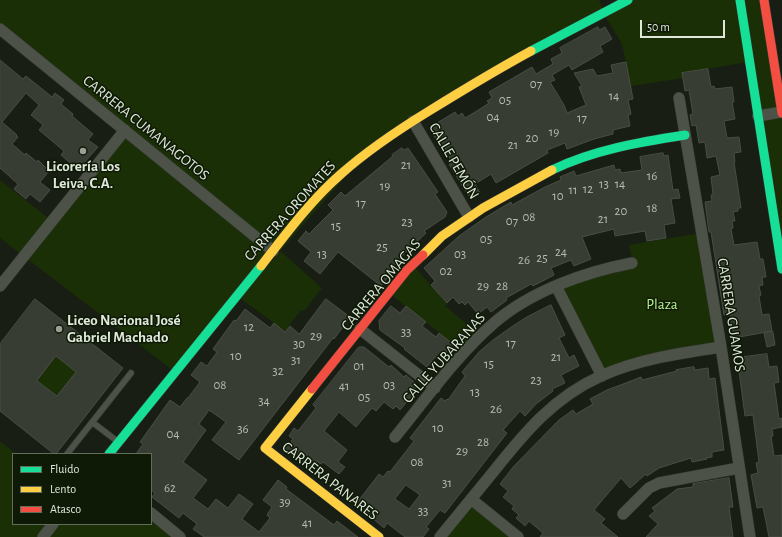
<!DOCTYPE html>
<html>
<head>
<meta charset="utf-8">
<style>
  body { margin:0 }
  #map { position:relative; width:782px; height:537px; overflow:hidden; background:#181e14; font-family:"Alegreya Sans",sans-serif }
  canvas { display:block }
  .legend { position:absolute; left:12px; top:453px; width:140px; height:72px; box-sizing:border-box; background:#0e1906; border:1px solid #626c5b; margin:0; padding:5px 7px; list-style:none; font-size:12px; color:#dfe8da }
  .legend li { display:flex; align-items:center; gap:8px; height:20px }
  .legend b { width:20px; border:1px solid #626c5b }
  .scale { position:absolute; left:640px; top:20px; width:85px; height:18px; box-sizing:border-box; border:2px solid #dfe8da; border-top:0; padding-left:5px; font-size:12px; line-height:14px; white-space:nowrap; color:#dfe8da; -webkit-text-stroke:3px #0e1906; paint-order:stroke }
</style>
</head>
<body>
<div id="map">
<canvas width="782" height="537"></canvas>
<ul class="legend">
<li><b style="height:5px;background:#16e098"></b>Fluido</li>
<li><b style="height:5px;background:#ffcf43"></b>Lento</li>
<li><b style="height:5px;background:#f24e42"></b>Atasco</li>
</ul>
<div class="scale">50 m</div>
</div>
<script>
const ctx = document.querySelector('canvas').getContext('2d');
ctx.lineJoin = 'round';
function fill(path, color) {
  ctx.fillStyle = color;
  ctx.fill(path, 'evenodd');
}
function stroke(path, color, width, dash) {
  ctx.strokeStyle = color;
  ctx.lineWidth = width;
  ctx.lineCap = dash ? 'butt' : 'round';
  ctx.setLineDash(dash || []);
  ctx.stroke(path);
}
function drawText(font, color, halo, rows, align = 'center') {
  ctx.font = font + ' "Alegreya Sans",sans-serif';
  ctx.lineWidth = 3;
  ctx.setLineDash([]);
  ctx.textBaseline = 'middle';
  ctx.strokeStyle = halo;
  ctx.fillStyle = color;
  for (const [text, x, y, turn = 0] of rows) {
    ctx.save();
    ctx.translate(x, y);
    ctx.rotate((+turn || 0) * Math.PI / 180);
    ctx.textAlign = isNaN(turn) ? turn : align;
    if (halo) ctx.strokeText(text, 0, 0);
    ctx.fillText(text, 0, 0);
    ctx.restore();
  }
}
fill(new Path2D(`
  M0 0H599L604 12 365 154 175 372 0 238V180L52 221 125 130 0 29Z
  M630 0H739L748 62 683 73V78L631 86 622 44 604 14Z
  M740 0H764L782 113V269Z
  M701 233 720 345 603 374 558 287 633 263 629 245Z
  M277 248 322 288 304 311 301 310 285 331 237 296Z
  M413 265 447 304 445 306 480 335 464 352 389 293Z
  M56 356 76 372 57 396 37 381Z
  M0 441 16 454H13V524H151V513L180 537H0Z
  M471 499 518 537H440Z`), '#1a2f06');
const building = new Path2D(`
  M598 27 599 30 605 27 612 39 600 46 603 52 572 70 569 65 552 75 555 80 550 82 564 105 567 113 586 105 579 87 582 86 574 73 593 69 597 76 613 73 611 65 626 62 633 99 628 100 631 114 628 115 630 126 613 130V134L594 139 567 149 565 143 547 150 548 153 496 183 491 174 475 184 480 193 473 197 468 195 449 164 452 162 440 140 438 142 429 128 455 112 458 116 462 113 465 118 480 109 489 103 487 101 492 98 489 92 532 67 536 74 553 64 551 59 562 53 560 48Z
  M0 60 23 79 26 76 52 97 55 93 64 100 61 104 73 114 72 116 93 134 88 140 98 147 83 164 80 161 75 167 61 155 64 151 39 130 43 125 31 115 39 105 26 93 2 122 17 135 16 136 18 137 12 144 25 155 26 153 37 162 38 160 49 171 40 182 50 190 40 202 30 194 26 199 14 189 18 184 0 168Z
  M708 69 711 87 714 86 715 89 732 87 734 102H732L735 119 724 121 727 138 739 137 741 152 734 153 735 162H734L741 208H738V211L733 212 735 221H732L733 228 731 229 734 245 757 242 760 259H763L766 277H762L763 285 759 286 761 295 759 296 762 315 769 314 772 331 734 338 730 314 724 315 711 232H709L705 202 712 201 711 195 713 194 711 177 720 175 716 156 707 158 705 142 699 143 696 125 692 126 690 115 693 114 689 90 685 91 682 73Z
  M402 148 404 150 408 148 438 192 435 194 447 212 445 217 424 231 426 233 404 254 393 267 395 268 381 286 338 252 320 274 304 261 311 252 298 241 306 231 309 234 333 210 328 205 341 192 345 196 393 156 392 155Z
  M663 153 664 156 668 155 673 190 678 189 680 198 671 199 675 223 664 225 666 238 647 241 645 231 615 236 614 229 582 237 591 259 574 266 571 260 551 268 554 275 533 286 531 284 515 293 506 298 507 300 491 312 487 307 478 314 468 302 465 305 462 302 459 304 453 297 447 303 431 285 435 281 424 268 459 236 486 217 511 202 512 205 545 187 561 180 560 177 574 171 576 176 614 165 615 170 620 169 621 173 642 170 640 157Z
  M35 299 123 368 56 454H54L0 411V344ZM56 356 76 372 57 396 37 381Z
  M326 299 350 317 334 339 333 338 239 460 212 440 226 422 209 410 199 424 206 430 183 462 207 480 193 498 208 509 216 499 228 508 239 494 253 504 242 519 259 532 270 518 267 515 272 507 263 500 278 480 287 487 286 489 334 525 337 521 358 537H204L193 529 197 524 183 513 179 518 152 497 155 493 151 490V454H136L143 444 140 442 170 400 180 407 187 398H188L200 382 191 375 201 362 207 366 217 352 213 349 234 320 236 321 245 309 270 328 274 323 285 332 290 326 299 334Z
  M551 305 565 335 559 338 569 358 574 355 579 366 561 375 565 383 552 389 553 391 536 404 525 416 520 411 503 430 507 433 445 513 440 510 426 527 429 529 423 537H405L387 523 384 528 356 504 379 474 383 477 388 471 390 472 414 441 410 438 441 398 445 401 447 399 448 400 465 376 462 372 479 352 493 340 510 328 525 318ZM406 485 420 495 409 509 395 499Z
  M391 306 400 313 406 306 426 322 422 326 436 337 439 333 453 344 440 361 435 357 427 367 404 349 405 348 380 330 379 321Z
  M773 332 775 345 767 347 764 333Z
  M359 347H364L389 367 391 365 404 377 406 375 414 382 416 391 400 410 396 406 393 409 384 402 376 411 372 408 356 427 339 412 324 431 347 450 338 462 345 467 339 474 323 462 321 464 316 461 312 467 285 449 293 439 289 436 294 428 298 431 316 408 313 405Z
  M767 354 769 367 777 366 779 382 774 383 779 419 782 418V427L772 429 773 436H771L774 456 782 455V537H769L763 507 757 508 751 475 758 473 756 463 759 462 753 415 745 416 739 371 745 370 744 357Z
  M694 367 695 370 708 368 709 379 715 378 724 450 712 452V457L706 458 707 459 692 462 691 458 659 468 647 476 646 474 630 488 621 478 594 510 605 519 601 523 618 537H540L543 533 529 521 525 526 516 518 519 515 512 509 514 506 503 497 508 491 500 484 514 466 559 420 573 410 576 414 593 404 590 399 607 390 623 384 641 377 642 380 677 371 676 370Z
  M729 478 733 507H729L733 537H646L658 524 649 516 655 511 652 508 677 489 693 487V484Z`);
fill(building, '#383d34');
stroke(building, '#484e45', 1);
const lane = new Path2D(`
  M92 422 117 441
  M67 454 131 373`);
const street = new Path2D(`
  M0 29 273 251
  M679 98 721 347 750 537
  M758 116 782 112
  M413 121 469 217
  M0 286 125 130
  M556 286 602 376
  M360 329 435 388
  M395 437C426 399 457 355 494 323 531 291 585 272 632 263
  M471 499 518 537
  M151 513 180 537
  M623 514 649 488 659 483 739 468
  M43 537 53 524
  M440 537C458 515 476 493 494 471 525 432 554 397 601 376 639 359 681 353 721 347`);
const fast = new Path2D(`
  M740 0 782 269
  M531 51 628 0
  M552 170C593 150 640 142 685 135
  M109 454 261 266`);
const slow = new Path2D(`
  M423 255 442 236 483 208 552 170
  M261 266C286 234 310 201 341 174 368 150 398 130 429 111 463 90 496 70 531 51
  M312 389 265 448 379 537`);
const jam = new Path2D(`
  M764 0 782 113
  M312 389 407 270 423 255`);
stroke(lane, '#343930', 7);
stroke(street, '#343930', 12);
stroke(fast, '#343930', 10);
stroke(slow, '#343930', 10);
stroke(jam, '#343930', 10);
stroke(lane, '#4d5249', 5.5);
stroke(street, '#4d5249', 11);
stroke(fast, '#16e098', 9);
stroke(slow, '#ffcf43', 9);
stroke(jam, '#f24e42', 9);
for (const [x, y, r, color] of [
  [83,151,4,"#99a195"],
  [59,329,4,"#99a195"]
]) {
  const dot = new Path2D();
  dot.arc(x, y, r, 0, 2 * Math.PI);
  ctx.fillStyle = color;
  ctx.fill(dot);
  stroke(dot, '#0e1906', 1.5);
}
drawText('13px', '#b5bdb0', null, [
  ["07",536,84],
  ["14",614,96],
  ["05",505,100],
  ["04",493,117],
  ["17",582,118],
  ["19",554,132],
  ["20",532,138],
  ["21",513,145],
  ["21",406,165],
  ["16",652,176],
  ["13",604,184],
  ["14",620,184],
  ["19",385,186],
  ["12",588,189],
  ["11",573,190],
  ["10",558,196],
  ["17",361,203],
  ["18",652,208],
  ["20",621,211],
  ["08",529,217],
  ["21",603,219],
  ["07",512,221],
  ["23",407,222],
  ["15",336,226],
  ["05",486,239],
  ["25",382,247],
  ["24",561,252],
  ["13",322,254],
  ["03",460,254],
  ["25",542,258],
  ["26",524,260],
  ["02",446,271],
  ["29",483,286],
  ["28",502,286],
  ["12",249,327],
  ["33",406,332],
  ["29",316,336],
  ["17",511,343],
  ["30",299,344],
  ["10",236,356],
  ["21",556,357],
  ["31",296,360],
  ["15",489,364],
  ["01",359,366],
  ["32",278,371],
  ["23",536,380],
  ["08",220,385],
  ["03",389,385],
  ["41",344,386],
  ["13",475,392],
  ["05",364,397],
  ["34",264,401],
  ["26",496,409],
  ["10",438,428],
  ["36",243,429],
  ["04",173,434],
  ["28",483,442],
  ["29",462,451],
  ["08",417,462],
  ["31",447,483],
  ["62",170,488],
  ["39",285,502],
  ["33",423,511],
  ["41",307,523]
]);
drawText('15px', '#dfe8da', '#0e1906', [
  ["CARRERA CUMANAGOTOS",146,128,39],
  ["CALLE PEMÓN",454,161,60],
  ["CARRERA OROMATES",290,211,-48],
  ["CARRERA OMAGAS",381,285,-50],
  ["CARRERA GUAMOS",731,315,81],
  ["CALLE YUBARANAS",444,358,-48],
  ["CARRERA PANARES",330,481,38]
]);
drawText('bold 15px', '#dfe8da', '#0e1906', [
  ["Licorería Los",83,166],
  ["Leiva, C.A.",83,183],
  ["Liceo Nacional José",67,320,"left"],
  ["Gabriel Machado",67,337,"left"]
]);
drawText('15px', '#b7f090', '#0e1906', [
  ["Plaza",662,304]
]);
</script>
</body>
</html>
